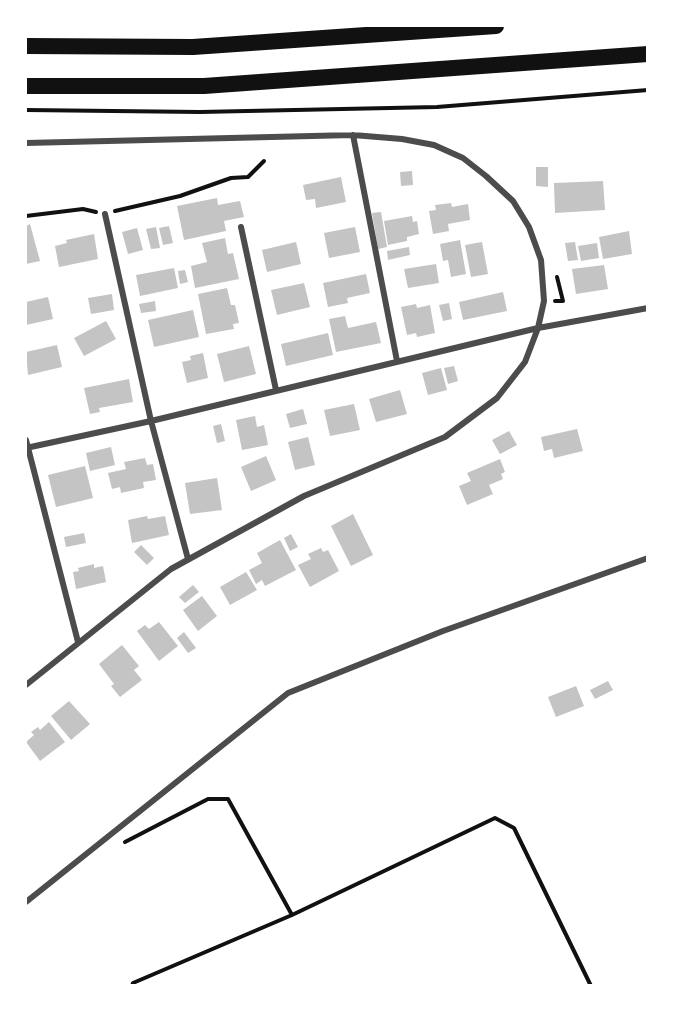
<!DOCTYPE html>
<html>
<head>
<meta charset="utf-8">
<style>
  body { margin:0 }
  #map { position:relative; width:673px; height:1011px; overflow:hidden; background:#fff; font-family:Karla,sans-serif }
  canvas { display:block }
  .frame { position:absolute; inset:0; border:27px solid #fff; pointer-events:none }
</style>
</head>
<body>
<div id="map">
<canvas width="673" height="1011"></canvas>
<div class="frame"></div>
</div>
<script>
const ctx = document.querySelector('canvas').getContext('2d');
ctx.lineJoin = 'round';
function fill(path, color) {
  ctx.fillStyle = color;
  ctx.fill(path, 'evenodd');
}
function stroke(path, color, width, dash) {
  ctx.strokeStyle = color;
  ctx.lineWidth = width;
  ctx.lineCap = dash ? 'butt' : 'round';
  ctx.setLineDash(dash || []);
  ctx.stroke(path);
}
fill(new Path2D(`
  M536 167H548V187L536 186Z
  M412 171 413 185 401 186 400 172Z
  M341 177 346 202 316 208 315 199 306 200 303 185Z
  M603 181 605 210 555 213 554 183Z
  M217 198 218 205 240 201 244 217 224 221 226 231 184 240 177 206Z
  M451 203 452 207 468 204 470 220 448 224 449 231 433 234 429 211 436 210 435 205Z
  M381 212 387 247 378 249 372 213Z
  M412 216 413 222 417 221 419 234 407 237V241L388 245 384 221Z
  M30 224 40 261 26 264V226Z
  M169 226 173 243 163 245 159 228Z
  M156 227 160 248 151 249 146 229Z
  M355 227 360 252 329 258 324 233Z
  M137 228 143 250 128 254 122 232Z
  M629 231 632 254 603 259 599 237Z
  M94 234 98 259 59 267 55 246 67 243 66 240Z
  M225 238 228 254 233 253 239 279 195 288 191 266 207 262 202 243Z
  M460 240 466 274 451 277 448 260 443 261 440 244Z
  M296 242 301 264 267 272 262 250Z
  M482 242 488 274 471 277 465 245Z
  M575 242 578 260 568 261 565 243Z
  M597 243 599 258 581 261 578 246Z
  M409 247 410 255 388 260 387 251Z
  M436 264 439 283 408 288 404 269Z
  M604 265 608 289 576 294 572 269Z
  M174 268 178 288 140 296 136 275Z
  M185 270 188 282 180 284 178 271Z
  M366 274 370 293 347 298 348 303 328 307 323 283Z
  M304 283 310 307 277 315 271 290Z
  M227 288 231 305H235L239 323 233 324 234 329 206 334 198 294Z
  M503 292 507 311 463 320 459 302Z
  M112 294 114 310 91 314 88 298Z
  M48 297 53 319 26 325V302Z
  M155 301 156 311 141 313 139 304Z
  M449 303 452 319 443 321 439 305Z
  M416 304 417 308 430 305 435 333 417 337 416 333 407 335 401 307Z
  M193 310 199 337 154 347 148 320Z
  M345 316 348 328 376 322 381 343 336 352 329 319Z
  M106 321 116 339 84 356 74 338Z
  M328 333 333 355 286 366 281 344Z
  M57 345 62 367 28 375 26 352Z
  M249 346 256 374 224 382 217 354Z
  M203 353 208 378 187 383 182 362 191 360 190 356Z
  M454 366 458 381 448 384 444 368Z
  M441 368 447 390 428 395 422 373Z
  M129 379 133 402 99 408 100 412 90 414 84 388Z
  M400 390 407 414 376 422 369 399Z
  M354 404 360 430 330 436 324 410Z
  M303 409 307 424 290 428 286 414Z
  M255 416 257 427 264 425 268 445 242 450 236 420Z
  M221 424 225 441 217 443 213 426Z
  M577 429 583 451 554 458 552 449 544 451 541 437Z
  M509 431 517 445 500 454 492 440Z
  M308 437 315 465 295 470 288 442Z
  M111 447 115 465 90 471 86 453Z
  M266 456 276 480 251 491 241 467Z
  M145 458 147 465 153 464 156 480 143 482 144 488 121 493 120 487 112 489 108 473 126 469 124 462Z
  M500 459 505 472 501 474 503 479 489 485 493 494 467 505 459 486 471 481 467 473Z
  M85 466 93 498 56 507 48 475Z
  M217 478 222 510 190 514 185 483Z
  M353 514 373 555 351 566 331 526Z
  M147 516 148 519 165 516 169 535 132 543 128 520Z
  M84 533 86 543 66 547 64 537Z
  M291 534 298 547 290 551 284 538Z
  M280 540 296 570 265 586 262 580 256 584 249 570 262 563 257 553Z
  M141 545 154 558 147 565 134 552Z
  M321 548 323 552 328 550 339 571 310 587 298 565 311 559 308 554Z
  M94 564V568L103 566 106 582 76 589 73 572 79 571 78 568Z
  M246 572 257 590 230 605 220 587Z
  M193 585 199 592 185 603 179 597Z
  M202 596 217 616 198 631 183 610Z
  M159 622 178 646 159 661 137 631 145 625 149 629Z
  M184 632 196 648 188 653 177 638Z
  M122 645 139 666 134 670 142 680 120 697 111 686 114 684 99 664Z
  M608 681 613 690 595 699 590 690Z
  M576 686 584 706 556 717 548 697Z
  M69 701 90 724 71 740 51 716Z
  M49 722 65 742 40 761 26 742 34 735 31 732 38 727 40 730Z`), '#c4c4c4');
stroke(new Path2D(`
  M26 110 200 112 437 107 648 90
  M115 211 180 196 231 178 248 177 264 161
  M26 216 83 209 96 212
  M555 301H563L557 277
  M125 842 208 799H228L292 915
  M132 986 133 983 292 915 495 818 514 828 591 986`), '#111', 4);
stroke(new Path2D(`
  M353 135 397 361
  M26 143 353 135 402 139 434 145 463 158 486 176 513 201 529 227 541 260 544 301 538 328 525 362 497 398 445 437 304 496 171 569 26 685
  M105 214 151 421 188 559
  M241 227 276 390
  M26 440 78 642
  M26 448 151 421 538 328 648 308
  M26 902 288 693 443 631 648 558`), '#4c4c4c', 6);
stroke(new Path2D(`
  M26 46 193 47 496 26
  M26 86H204L648 54`), '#111', 16);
</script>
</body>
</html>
